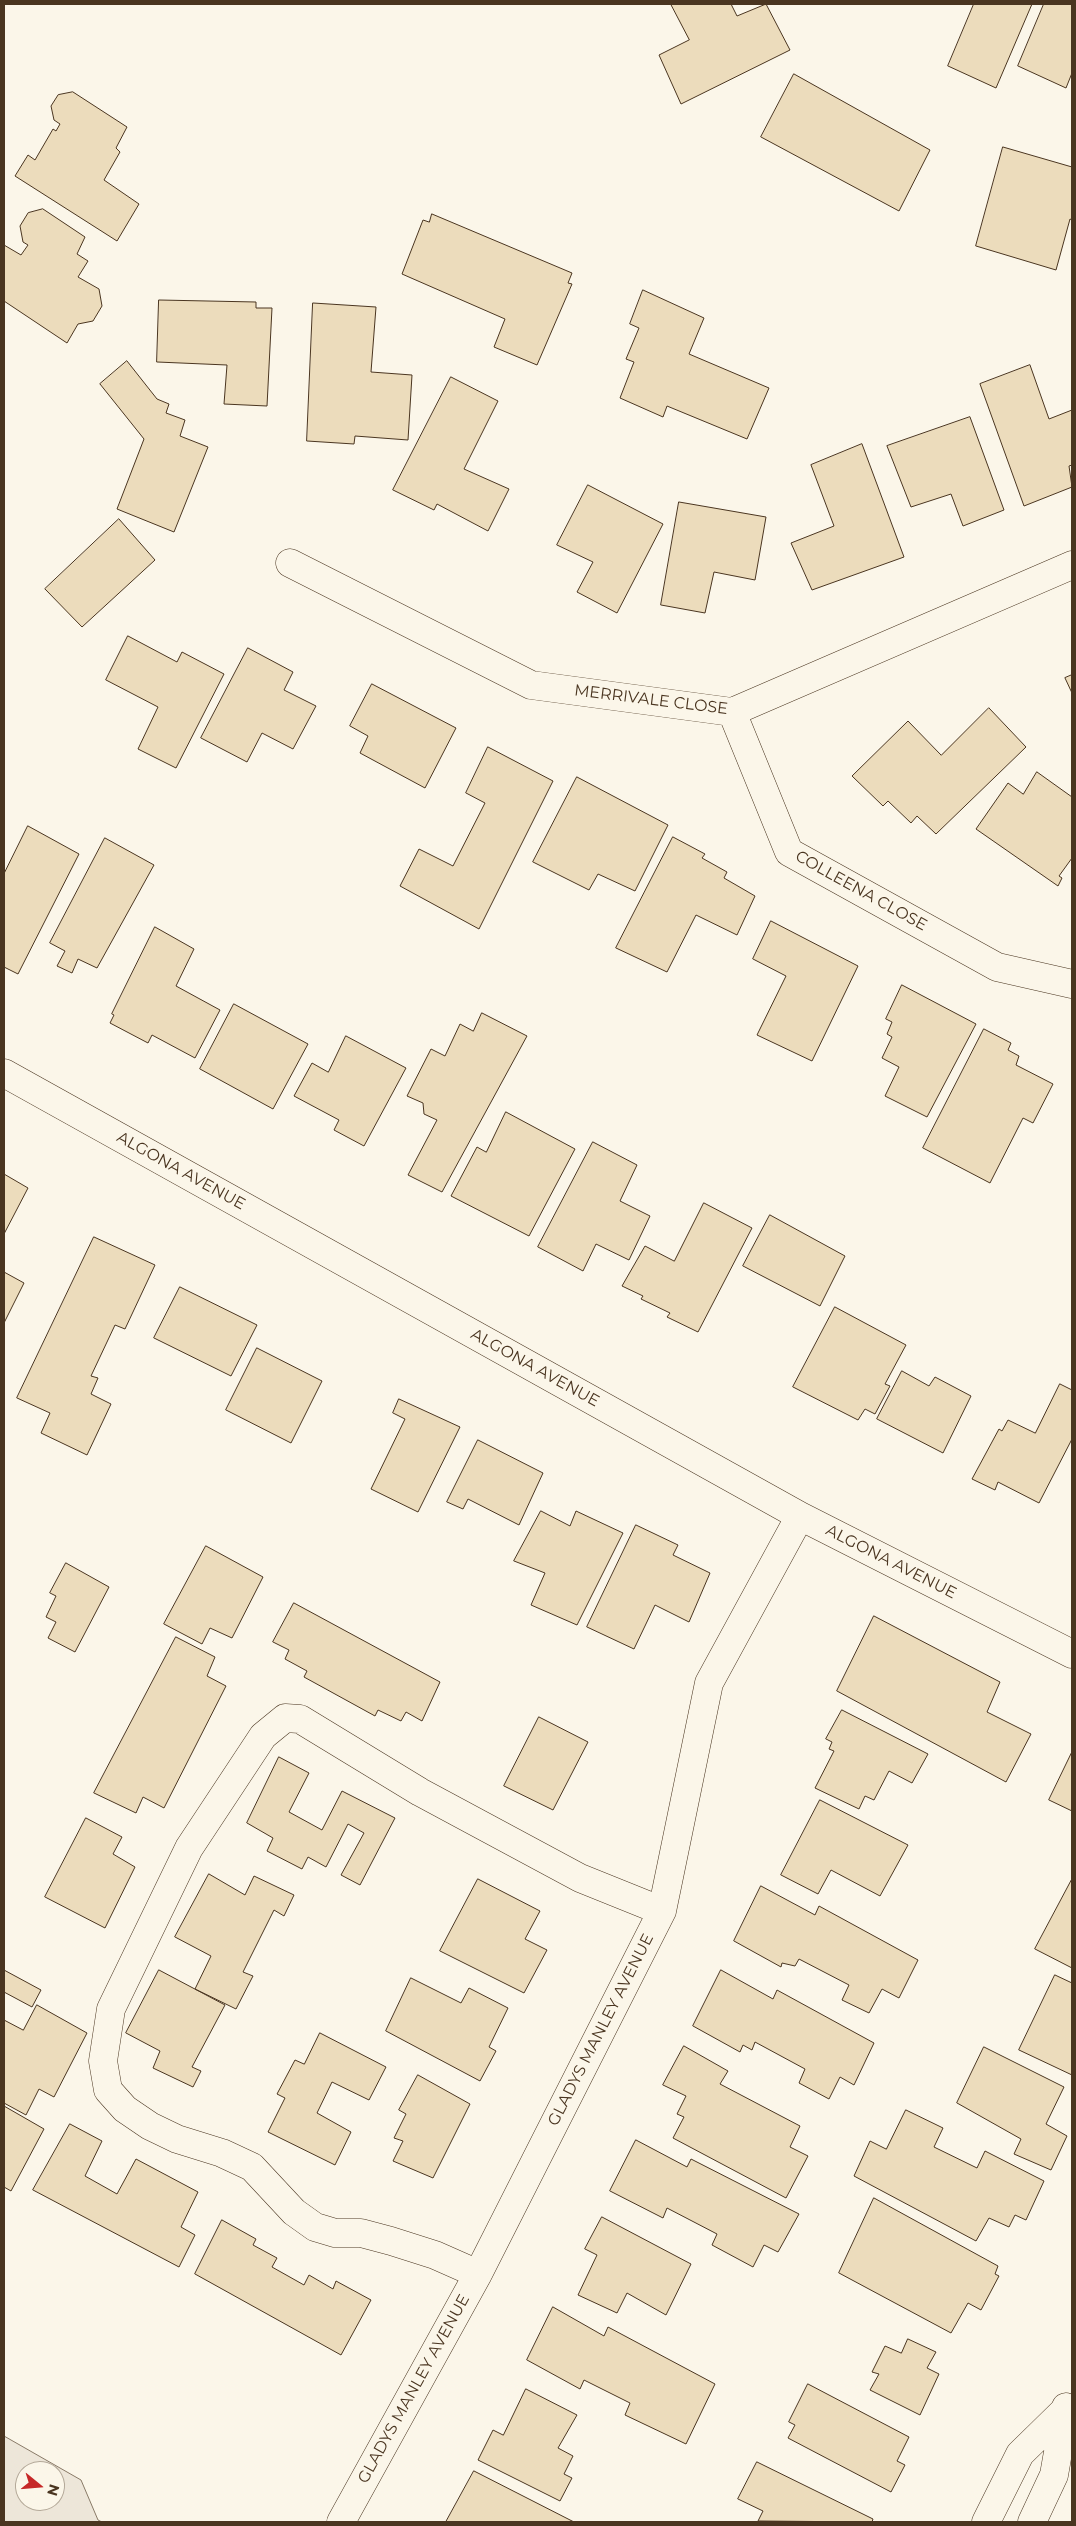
<!DOCTYPE html>
<html>
<head>
<meta charset="utf-8">
<style>
  body { margin:0 }
  #map { position:relative; width:1076px; height:2526px; overflow:hidden; background:#fbf6e9; font-family:Montserrat,sans-serif }
  canvas { display:block }
  .frame { position:absolute; inset:0; border:5px solid #4a3520; pointer-events:none }
  .north { position:absolute; left:15px; top:2461px; width:50px; height:50px; box-sizing:border-box; background:#fbf6e9; border:1px solid #b4a999; border-radius:50%; rotate:107deg; font-size:14px; font-weight:700; line-height:20px; text-align:center; color:#4a3520 }
  .north::after { content:''; display:block; margin:auto; width:18px; height:22px; background:#c62828; clip-path:polygon(50% 0,100% 100%,50% 72%,0 100%) }
</style>
</head>
<body>
<div id="map">
<canvas width="1076" height="2526"></canvas>
<div class="frame"></div>
<div class="north">N</div>
</div>
<script>
const ctx = document.querySelector('canvas').getContext('2d');
ctx.lineJoin = 'round';
function fill(path, color) {
  ctx.fillStyle = color;
  ctx.fill(path, 'evenodd');
}
function stroke(path, color, width, dash) {
  ctx.strokeStyle = color;
  ctx.lineWidth = width;
  ctx.lineCap = dash ? 'butt' : 'round';
  ctx.setLineDash(dash || []);
  ctx.stroke(path);
}
function drawText(font, color, halo, rows, align = 'center') {
  ctx.font = font + ' Montserrat,sans-serif';
  ctx.lineWidth = 4;
  ctx.setLineDash([]);
  ctx.textBaseline = 'middle';
  ctx.strokeStyle = halo;
  ctx.fillStyle = color;
  for (const [text, x, y, turn = 0] of rows) {
    ctx.save();
    ctx.translate(x, y);
    ctx.rotate((+turn || 0) * Math.PI / 180);
    ctx.textAlign = isNaN(turn) ? turn : align;
    if (halo) ctx.strokeText(text, 0, 0);
    ctx.fillText(text, 0, 0);
    ctx.restore();
  }
}
const green = new Path2D(`
  M4 2436 81 2480 98 2520 102 2522H4ZM25 2471H55V2501H25Z`);
fill(green, '#ede6d9');
stroke(green, '#887966', 1);
const building = new Path2D(`
  M671 4H731L737 16 766 4 790 50 681 104 659 55 689 40Z
  M974 4H1032L996 88 948 66Z
  M1044 4H1072V73L1066 88 1018 66Z
  M794 74 930 150 899 211 761 137Z
  M73 92 127 127 116 148 120 152 104 180 139 204 117 241 15 176 28 155 35 160 53 129 56 131 60 124 54 120 51 106 58 95Z
  M1003 147 1072 167V220L1070 219 1056 270 976 246Z
  M43 209 85 237 77 254 88 261 78 277 99 289 102 306 93 321 78 324 67 343 4 301V245L21 255 28 245 23 242 20 226 28 213Z
  M432 214 572 273 568 283 572 284 537 365 494 347 505 319 402 274 423 220 429 222Z
  M643 290 704 318 689 354 769 388 747 439 667 406 663 417 620 398 634 362 626 359 639 328 630 324Z
  M159 300 256 302V308H272L267 406 224 404 227 365 157 362Z
  M313 303 376 307 371 372 412 375 408 440 355 436 354 444 307 441Z
  M127 361 157 399 169 404 166 413 185 420 180 436 208 447 174 532 117 509 144 439 100 384Z
  M1030 365 1049 419 1072 410V465L1069 466 1072 487 1024 506 980 384Z
  M451 377 498 401 464 469 509 489 488 531 437 504 434 510 393 490Z
  M970 417 1004 510 963 526 951 494 911 507 887 446Z
  M862 444 904 557 812 590 791 543 834 526 811 465Z
  M588 485 663 524 617 613 577 592 593 562 557 545Z
  M679 502 766 517 755 580 714 572 705 613 661 605Z
  M119 519 155 560 82 627 45 589Z
  M128 636 177 662 182 652 224 674 176 768 138 749 158 707 106 680Z
  M248 648 293 672 284 690 316 706 293 749 262 733 247 762 201 738Z
  M1072 675V693L1065 678Z
  M372 684 456 728 425 788 360 753 368 736 350 726Z
  M989 708 1026 747 936 834 917 816 911 823 888 801 883 806 852 776 908 721 941 755Z
  M488 747 553 781 479 929 400 886 419 849 453 866 485 803 466 793Z
  M1037 772 1072 797V858L1059 876 1062 878 1058 886 976 829 1008 783 1023 794Z
  M577 777 668 825 635 891 598 874 589 890 533 862Z
  M28 826 79 854 18 974 4 967V874Z
  M673 837 705 854 702 858 727 872 724 878 755 896 737 935 696 915 667 972 616 948Z
  M105 838 154 865 97 968 78 959 72 973 57 966 65 951 50 943Z
  M771 921 858 966 812 1061 757 1035 786 976 753 959Z
  M155 927 194 949 176 986 220 1010 195 1058 152 1035 148 1043 110 1023 114 1015 112 1014Z
  M902 985 976 1024 927 1117 885 1096 899 1067 882 1058 892 1037 887 1034 892 1022 886 1019Z
  M234 1004 308 1044 273 1109 200 1069Z
  M482 1013 527 1036 442 1192 408 1175 437 1120 424 1114 423 1103 407 1096 431 1049 445 1056 460 1024 473 1031Z
  M984 1029 1011 1043 1008 1050 1019 1056 1016 1065 1053 1084 1033 1123 1023 1118 990 1183 923 1148Z
  M346 1036 406 1068 364 1146 334 1130 339 1120 294 1096 312 1063 328 1072Z
  M506 1112 575 1149 529 1236 451 1196 477 1147 486 1152Z
  M593 1142 637 1165 620 1201 650 1216 629 1260 596 1244 583 1271 538 1247Z
  M4 1174 28 1188 4 1234Z
  M704 1203 752 1228 698 1332 667 1317 670 1313 641 1299 643 1296 622 1286 645 1246 674 1261Z
  M770 1215 845 1256 820 1306 743 1266Z
  M94 1237 155 1265 125 1329 115 1325 91 1376 98 1378 91 1394 111 1404 87 1455 41 1433 50 1413 17 1398Z
  M4 1272 24 1283 4 1323Z
  M180 1287 257 1325 231 1376 154 1338Z
  M835 1307 906 1345 885 1384 890 1386 875 1414 865 1409 858 1420 793 1387Z
  M257 1348 322 1381 291 1443 226 1410Z
  M902 1371 929 1386 935 1377 971 1396 943 1453 877 1419Z
  M1060 1384 1072 1390V1439L1039 1503 998 1482 995 1490 972 1479 999 1429 1002 1431 1008 1420 1035 1433Z
  M399 1399 460 1427 418 1512 371 1489 405 1419 393 1413Z
  M478 1440 543 1473 519 1525 468 1499 463 1509 447 1502Z
  M541 1511 570 1526 576 1511 623 1533 577 1625 531 1605 545 1573 514 1561Z
  M636 1525 678 1545 673 1555 710 1573 689 1622 655 1605 634 1649 587 1627Z
  M206 1546 263 1577 232 1638 210 1628 202 1644 164 1624Z
  M66 1563 109 1587 75 1652 48 1638 56 1622 46 1617 56 1596 50 1593Z
  M294 1603 440 1682 422 1721 406 1712 401 1721 378 1710 375 1716 304 1677 307 1671 285 1659 289 1650 273 1642Z
  M874 1616 1000 1682 987 1712 1031 1734 1006 1782 837 1691Z
  M176 1637 215 1657 207 1676 226 1686 164 1808 143 1797 136 1813 94 1793Z
  M842 1710 928 1754 912 1783 889 1771 874 1800 865 1796 859 1809 815 1788 834 1751 829 1749 832 1742 826 1739Z
  M539 1717 588 1742 553 1810 504 1786Z
  M1072 1752V1811L1049 1800Z
  M279 1757 309 1773 289 1812 322 1830 342 1791 395 1818 360 1885 341 1875 364 1833 348 1824 326 1867 308 1857 302 1869 267 1851 273 1838 247 1823Z
  M820 1800 908 1845 880 1896 831 1870 818 1894 781 1875Z
  M86 1818 122 1837 113 1854 135 1867 105 1928 45 1897Z
  M209 1874 245 1895 254 1876 294 1895 284 1916 274 1910 243 1972 253 1976 236 2009 195 1989 211 1956 175 1937Z
  M478 1879 540 1911 525 1939 547 1950 524 1993 440 1951Z
  M1072 1879V1968L1035 1949Z
  M761 1886 815 1915 819 1906 918 1960 899 1998 882 1989 869 2013 842 2000 849 1985 799 1959 795 1966 782 1963 781 1967 734 1941Z
  M4 1970 41 1990 32 2007 4 1992Z
  M159 1970 225 2005 192 2067 201 2071 193 2087 153 2068 160 2051 126 2033Z
  M721 1970 773 1999 777 1990 874 2043 854 2085 840 2077 829 2099 799 2083 805 2069 755 2042 752 2050 743 2045 740 2052 693 2026Z
  M1055 1975 1072 1983V2075L1019 2050Z
  M411 1978 461 2003 469 1988 508 2008 489 2047 496 2051 480 2081 386 2031Z
  M37 2005 87 2033 54 2097 39 2089 26 2115 4 2103V2020L23 2030Z
  M320 2033 386 2067 369 2100 332 2082 317 2113 351 2132 335 2165 268 2132 285 2098 277 2094 295 2060 304 2064Z
  M684 2046 728 2071 720 2084 800 2126 790 2147 808 2156 786 2198 673 2138 684 2117 677 2114 686 2096 663 2085Z
  M984 2047 1064 2087 1046 2124 1067 2136 1051 2170 1014 2154 1021 2139 957 2103Z
  M418 2075 470 2104 433 2178 393 2161 403 2141 394 2138 406 2114 399 2110Z
  M4 2106 44 2129 11 2191 4 2187Z
  M906 2110 943 2128 934 2147 977 2168 985 2151 1044 2181 1026 2220 1015 2215 1009 2227 989 2218 976 2241 854 2176 870 2141 886 2149Z
  M70 2124 102 2141 85 2176 117 2194 136 2159 198 2192 181 2227 195 2235 179 2267 33 2190Z
  M636 2140 687 2167 691 2159 799 2214 778 2252 764 2245 753 2267 712 2245 717 2234 667 2208 663 2218 610 2191Z
  M874 2198 998 2266 995 2274 999 2276 981 2310 968 2303 951 2333 839 2273Z
  M602 2217 691 2264 666 2315 627 2293 617 2313 578 2295 597 2255 585 2249Z
  M222 2220 256 2239 253 2245 277 2258 272 2267 304 2285 309 2275 333 2289 336 2281 371 2300 341 2355 195 2274Z
  M553 2307 604 2336 608 2327 715 2384 686 2444 625 2415 630 2403 584 2380 580 2389 527 2360Z
  M908 2339 936 2352 927 2368 939 2374 920 2415 870 2390 879 2374 872 2372 885 2346 901 2353Z
  M808 2384 909 2437 897 2461 905 2465 891 2492 788 2438 795 2425 789 2422Z
  M526 2389 577 2415 558 2448 573 2456 564 2474 572 2478 560 2501 478 2460 493 2430 503 2435Z
  M757 2462 873 2519 872 2522 758 2521 763 2511 738 2499Z
  M474 2471 574 2522H446Z`);
fill(building, '#ecdcbc');
stroke(building, '#4a3520', 1);
const street = new Path2D(`
  M290 563 531 685 732 712 1072 565
  M732 712 789 852 997 967 1072 984
  M4 1073 800 1516 1072 1654
  M478 2274 435 2255 391 2241 361 2233H335L315 2227 294 2212 252 2167 222 2153 177 2139 150 2126 125 2109 108 2090 103 2061 111 2009 189 1848 263 1736 285 1718 300 1719 420 1792 580 1878 662 1911
  M341 2522 478 2274 662 1911 709 1683 800 1516`);
const secondary = new Path2D(`
  M986 2522 1020 2454 1064 2411
  M1032 2522 1054 2475 1066 2407`);
stroke(street, '#4a3520', 29);
stroke(secondary, '#4a3520', 29);
stroke(street, '#fbf6e9', 28);
stroke(secondary, '#fbf6e9', 28);
drawText('16px', '#4a3520', '#fbf6e9', [
  ["MERRIVALE CLOSE",651,700,7],
  ["COLLEENA CLOSE",861,891,29],
  ["ALGONA AVENUE",181,1171,29],
  ["ALGONA AVENUE",535,1368,29],
  ["ALGONA AVENUE",891,1562,27],
  ["GLADYS MANLEY AVENUE",601,2030,-63],
  ["GLADYS MANLEY AVENUE",414,2389,-61]
]);
</script>
</body>
</html>
